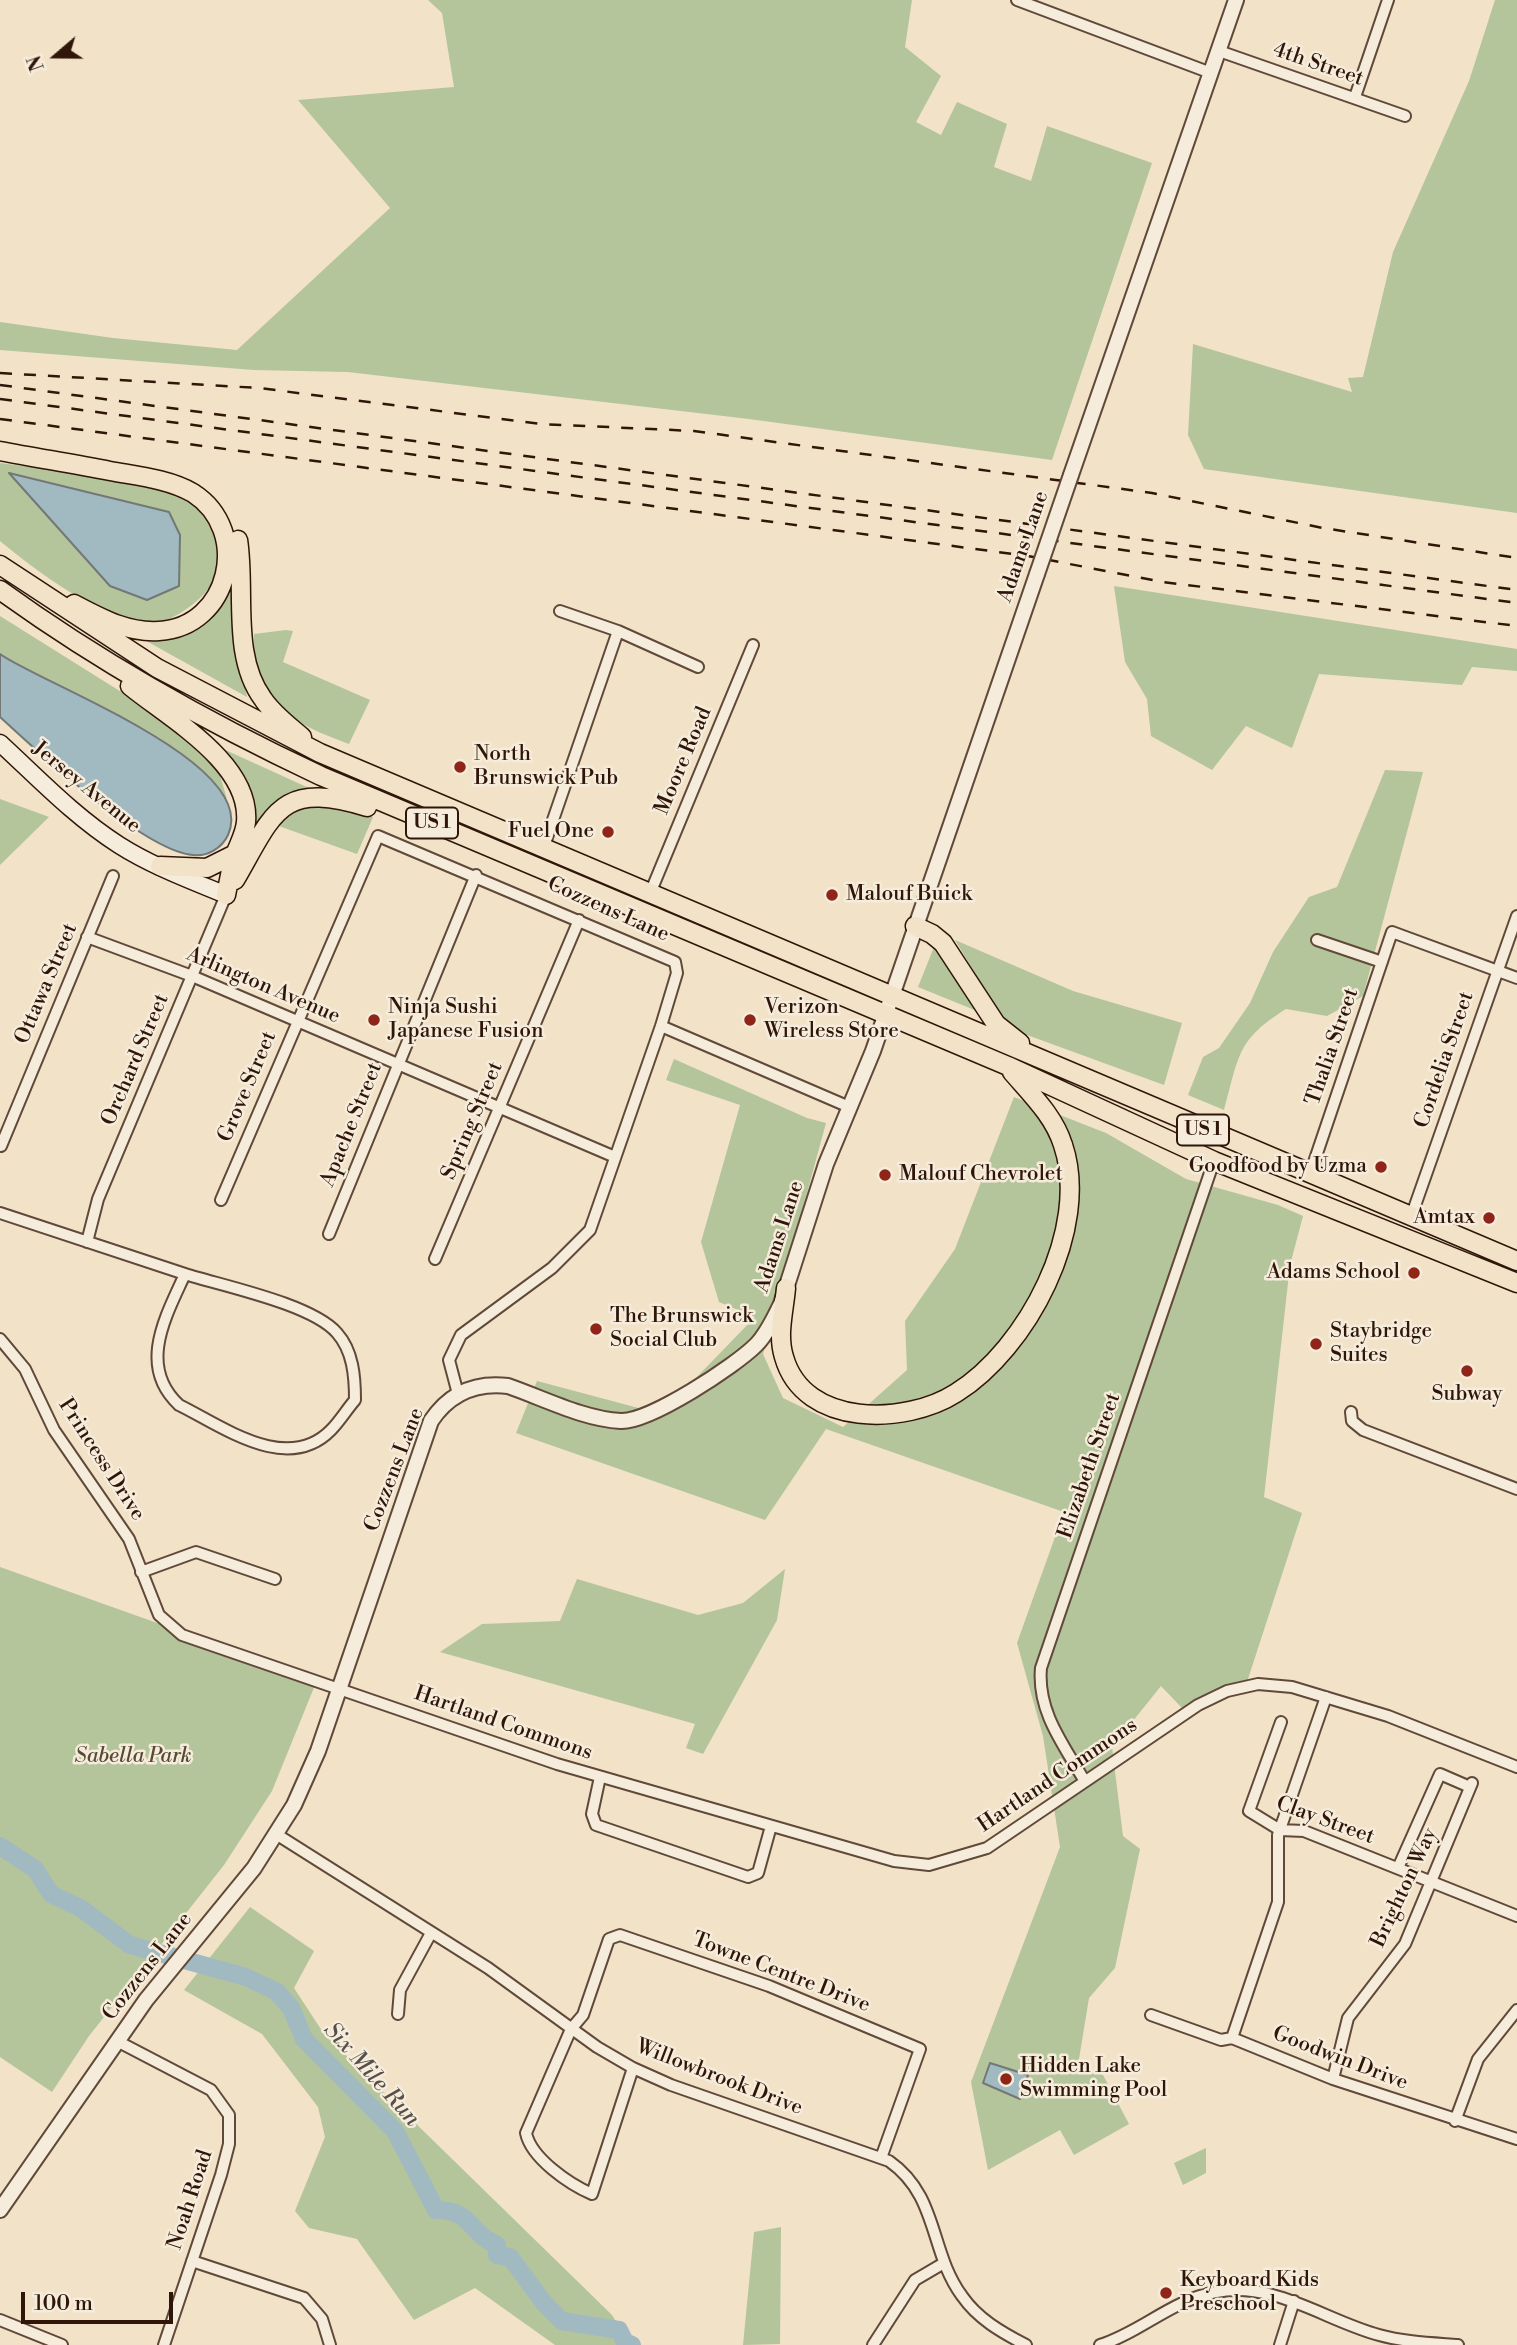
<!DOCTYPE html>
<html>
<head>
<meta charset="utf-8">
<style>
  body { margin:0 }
  #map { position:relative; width:1517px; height:2345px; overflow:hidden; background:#f1e2c8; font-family:"Libre Bodoni",serif }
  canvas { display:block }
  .north { position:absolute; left:21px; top:21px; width:70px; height:70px; -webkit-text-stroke:5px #f6ecdb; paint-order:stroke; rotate:250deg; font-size:19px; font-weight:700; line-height:28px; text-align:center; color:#2f1609 }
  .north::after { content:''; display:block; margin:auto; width:24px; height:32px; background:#2f1609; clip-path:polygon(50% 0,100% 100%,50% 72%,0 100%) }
  .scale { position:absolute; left:21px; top:2292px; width:152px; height:32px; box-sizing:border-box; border:4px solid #2f1609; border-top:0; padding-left:9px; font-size:21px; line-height:24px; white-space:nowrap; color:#2f1609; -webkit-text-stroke:5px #f6ecdb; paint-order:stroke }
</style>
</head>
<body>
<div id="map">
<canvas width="1517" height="2345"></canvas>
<div class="north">N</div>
<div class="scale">100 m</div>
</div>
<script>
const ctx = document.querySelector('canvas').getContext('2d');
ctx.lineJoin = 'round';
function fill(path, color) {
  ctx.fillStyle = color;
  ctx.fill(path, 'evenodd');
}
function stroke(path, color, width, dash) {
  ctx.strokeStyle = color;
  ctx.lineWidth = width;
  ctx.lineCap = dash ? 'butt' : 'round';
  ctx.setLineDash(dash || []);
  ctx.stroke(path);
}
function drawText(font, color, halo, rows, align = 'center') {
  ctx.font = font + ' "Libre Bodoni",serif';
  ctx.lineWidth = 5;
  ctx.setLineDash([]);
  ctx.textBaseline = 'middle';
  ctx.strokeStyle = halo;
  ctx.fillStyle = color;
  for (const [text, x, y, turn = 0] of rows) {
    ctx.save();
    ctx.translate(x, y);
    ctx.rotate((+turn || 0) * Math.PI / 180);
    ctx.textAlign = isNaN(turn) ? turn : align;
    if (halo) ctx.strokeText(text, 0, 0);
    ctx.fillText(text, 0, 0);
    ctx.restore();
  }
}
fill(new Path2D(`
  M428 0H912L905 47 941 76 916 122 941 135 957 102 1007 124 994 167 1031 181 1047 126 1152 163 1052 460 749 419 348 372 254 370 0 350V322L113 338 237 350 390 208 298 100 454 87 442 13Z
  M1495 0H1517V513L1204 469 1188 435 1193 344 1352 392 1348 378 1363 377 1393 252 1469 81Z
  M0 463C59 472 147 473 197 506 203 510 205 517 209 523 215 532 222 552 221 563 219 590 173 626 147 623 98 618 38 572 0 541Z
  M233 582 242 674 247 697 141 638C190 637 208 624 233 582Z
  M1114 586 1517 649V671L1472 667 1462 685 1319 674 1292 748 1246 726 1212 770 1151 736 1147 699 1125 662Z
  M0 616 166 720 219 772 231 813C187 723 75 707 0 654Z
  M286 630 293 631 283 662 370 700 349 744C312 730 263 712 255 667 253 657 254 645 254 634Z
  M221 748 309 788 272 808 255 824 244 781Z
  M1385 770 1423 772 1363 996 1327 1016 1286 1009C1236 1040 1239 1057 1224 1110L1188 1095 1203 1057 1219 1048 1250 1003 1273 952 1309 897 1337 887Z
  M0 799 49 817 0 865Z
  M332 802 373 817 357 854 276 825 297 807Z
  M955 940 1073 991 1182 1023 1164 1085 1008 1028Z
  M934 947 977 1011 918 987Z
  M674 1059 807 1118 826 1123 763 1354 783 1398 843 1427 907 1370 905 1321 955 1249 1014 1097 1106 1133 1186 1179 1278 1205 1303 1216 1290 1265 1264 1497 1302 1513 1247 1682 1183 1709 1161 1686 1112 1747 1123 1836 1140 1849 1115 1968 1089 1998 1078 2065 1103 2075 1129 2124 1074 2155 1060 2130 988 2170 971 2082 1060 1847 1043 1736 1017 1643 1064 1512 826 1429 765 1520 516 1433 537 1381 661 1414 755 1317 719 1302 701 1242 740 1105 666 1080Z
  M0 1567 317 1680 272 1791 224 1865 89 2036 52 2092 0 2057Z
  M785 1569 777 1620 703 1754 686 1748 695 1724 440 1652 482 1624 560 1621 577 1579 698 1615 743 1603Z
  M250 1907 314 1951 294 1988 324 2034 612 2315 630 2345H555L475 2288 414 2320 357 2239 309 2228 295 2211 325 2137 318 2107 262 2034 184 1990Z
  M1206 2148V2173L1183 2185 1174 2163Z
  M781 2227 780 2344 743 2345 754 2232Z`), '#b4c49b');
const water = new Path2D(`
  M9 473 169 512 180 535 179 586 147 600 110 586Z
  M0 654C42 684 261 763 228 835 222 848 207 857 193 855 144 851 38 752 0 717Z
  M990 2063 1028 2075 1020 2099 983 2083Z`);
fill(water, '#a1bac1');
stroke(water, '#737877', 2);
stroke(new Path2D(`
  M0 1846 35 1869 51 1894 82 1909 130 1945 246 1977 277 1992 291 2008 304 2039 395 2131 436 2210C473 2210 468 2233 497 2245V2255L510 2257 544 2303 562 2321 619 2330 625 2342 632 2345`), '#a1bac1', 18);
const minor = new Path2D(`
  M1017 0 1211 73
  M1219 51 1405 116
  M1355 97 1388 0
  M560 611 618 631 698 667
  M543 849 618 631
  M651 891 753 645
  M87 937 192 976 615 1157
  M1317 940 1382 962
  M661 1026 847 1106
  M1 1146 113 876
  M1310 1174 1392 932 1517 978
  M221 1200 378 836 675 962 677 973 661 1026 590 1230 552 1268 461 1335 449 1360 458 1394
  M0 1213 185 1274
  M1411 1217 1517 916
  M329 1234 476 875
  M87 1242 98 1199 226 895
  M435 1259 579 920
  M185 1274C223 1286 312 1304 337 1333 353 1351 355 1376 355 1400 347 1409 340 1421 331 1430 287 1475 222 1426 179 1405 137 1366 166 1316 185 1274Z
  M0 1339 25 1369 54 1430 129 1539 159 1615 182 1635 557 1764 894 1861 929 1865 987 1848 1198 1705 1227 1691 1258 1684 1292 1687 1388 1716 1517 1767
  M1351 1412 1352 1421 1363 1430 1517 1489
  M141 1572 196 1552 275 1579
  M1281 1722 1249 1811 1280 1830 1304 1831 1517 1916
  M600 1777 592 1814 596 1825 748 1877 758 1873 771 1826
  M1084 1780C1063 1744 1037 1711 1041 1668L1214 1161
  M276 1834 488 1968 597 2047 633 2068 671 2085 889 2161C939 2196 929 2251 962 2296 978 2319 1001 2332 1026 2345
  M1398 1868 1440 1774 1470 1787
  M398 2014 400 1990 431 1933
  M1151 2015 1221 2040 1232 2038 1333 2079 1517 2139
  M1232 2038 1278 1902V1835L1326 1697
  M117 2041 211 2090 229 2115V2144L221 2175 164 2345
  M633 2068 592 2194C569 2184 531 2158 526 2133L571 2029 583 2015 609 1939 620 1935 769 1986 920 2049 881 2158
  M1333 2079 1348 2018 1405 1944 1472 1783
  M1455 2121 1478 2059 1517 2010
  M192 2261 304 2298 322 2319 330 2345
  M0 2320 62 2345
  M873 2345 915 2280 944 2263
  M1100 2345C1141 2332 1172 2300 1216 2292 1275 2281 1324 2320 1379 2335 1404 2342 1432 2343 1458 2345
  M1280 2345 1294 2301`);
const tertiary = new Path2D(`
  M1071 475 1236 0
  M0 2210 146 2000 254 1868 294 1805 318 1751 431 1421C449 1394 474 1382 508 1386 543 1398 583 1419 621 1421 650 1422 735 1366 756 1345 767 1334 774 1318 781 1304L826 1164 873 1051 1037 574`);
const secondary = new Path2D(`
  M0 743C38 778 75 817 119 845 152 866 190 880 226 895`);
const trunk = new Path2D(`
  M0 451C37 458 74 464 110 471 137 476 169 479 193 493 252 531 230 627 159 631 127 633 101 618 74 604
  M238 540C246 591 231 656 263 699 273 714 288 725 302 737
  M0 565 157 668 320 753 1517 1261
  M0 590C101 663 208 723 321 776L1008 1066 1214 1161 1517 1283
  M130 686C169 718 251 763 246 822 245 833 240 842 236 852 231 866 229 881 226 895
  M160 866 207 868 235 854
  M235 880C274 813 279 780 367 807
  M915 926 932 934 943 943 996 1024 1020 1043
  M786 1288C784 1311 777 1335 784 1357 804 1428 906 1425 956 1393 1027 1349 1091 1228 1063 1145 1054 1116 1031 1094 1012 1072`);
stroke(minor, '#604939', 14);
stroke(tertiary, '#604939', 18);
stroke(secondary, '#2f1609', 19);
stroke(trunk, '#2f1609', 21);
stroke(minor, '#f6ecdb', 10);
stroke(tertiary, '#f6ecdb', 14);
stroke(secondary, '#f6ecdb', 16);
stroke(trunk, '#f1e2c8', 18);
stroke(new Path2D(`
  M0 373 259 388 541 424 694 431 1152 493 1323 528 1517 558
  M0 385 1517 590
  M0 399 1517 603
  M0 419 1028 556 1163 582 1517 626`), '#2f1609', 2.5, [12, 12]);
const tertiaryBridge = new Path2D(`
  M1037 574 1071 475`);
stroke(tertiaryBridge, '#604939', 18, []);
stroke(tertiaryBridge, '#f6ecdb', 14);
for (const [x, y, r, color] of [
  [460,767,7,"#8f2418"],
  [608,832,7,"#8f2418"],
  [832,895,7,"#8f2418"],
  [374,1020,7,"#8f2418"],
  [750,1020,7,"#8f2418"],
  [1381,1167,7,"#8f2418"],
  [885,1175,7,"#8f2418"],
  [1489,1218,7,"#8f2418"],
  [1414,1273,7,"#8f2418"],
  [596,1329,7,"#8f2418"],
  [1316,1344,7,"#8f2418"],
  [1467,1371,7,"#8f2418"],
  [1006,2079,7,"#8f2418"],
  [1166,2293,7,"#8f2418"]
]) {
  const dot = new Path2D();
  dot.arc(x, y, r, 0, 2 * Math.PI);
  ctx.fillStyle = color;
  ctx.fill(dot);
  stroke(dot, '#f6ecdb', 2.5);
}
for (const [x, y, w] of [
  [432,823,52],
  [1203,1130,52]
]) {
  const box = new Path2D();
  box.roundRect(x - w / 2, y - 15.5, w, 31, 5);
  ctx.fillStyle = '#f6ecdb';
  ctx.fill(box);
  stroke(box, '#2f1609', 2);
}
drawText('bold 19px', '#2f1609', null, [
  ["US 1",432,823],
  ["US 1",1203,1130]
]);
drawText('21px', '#2f1609', '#f6ecdb', [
  ["4th Street",1318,65,19],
  ["Adams Lane",1024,547,-71],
  ["Moore Road",684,761,-67],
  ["Jersey Avenue",86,788,39],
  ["Cozzens Lane",608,910,24],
  ["Ottawa Street",47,984,-67],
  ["Arlington Avenue",263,986,23],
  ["Thalia Street",1333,1047,-71],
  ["Orchard Street",136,1060,-67],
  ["Cordelia Street",1445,1060,-71],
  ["Grove Street",248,1087,-67],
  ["Spring Street",473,1121,-67],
  ["Apache Street",352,1125,-68],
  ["Adams Lane",780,1237,-72],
  ["Princess Drive",101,1460,57],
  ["Elizabeth Street",1090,1466,-71],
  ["Cozzens Lane",395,1470,-69],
  ["Hartland Commons",503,1724,19],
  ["Hartland Commons",1058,1776,-34],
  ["Clay Street",1325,1821,20],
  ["Brighton Way",1405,1888,-65],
  ["Cozzens Lane",148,1967,-52],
  ["Towne Centre Drive",781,1973,21],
  ["Goodwin Drive",1340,2059,21],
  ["Willowbrook Drive",719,2078,21],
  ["Noah Road",191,2200,-72]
]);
drawText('21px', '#2f1609', '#f6ecdb', [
  ["North",474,755],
  ["Brunswick Pub",474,779],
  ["Fuel One",594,832,"right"],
  ["Malouf Buick",846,895],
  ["Ninja Sushi",388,1008],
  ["Japanese Fusion",388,1032],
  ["Verizon",764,1008],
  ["Wireless Store",764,1032],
  ["Goodfood by Uzma",1367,1167,"right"],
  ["Malouf Chevrolet",899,1175],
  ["Amtax",1475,1218,"right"],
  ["Adams School",1400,1273,"right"],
  ["The Brunswick",610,1317],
  ["Social Club",610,1341],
  ["Staybridge",1330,1332],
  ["Suites",1330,1356],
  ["Subway",1467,1395,"center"],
  ["Hidden Lake",1020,2067],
  ["Swimming Pool",1020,2091],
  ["Keyboard Kids",1180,2281],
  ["Preschool",1180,2305]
], 'left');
drawText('italic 21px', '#574a35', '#f6ecdb', [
  ["Sabella Park",133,1757]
]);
drawText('italic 23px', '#574f49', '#f6ecdb', [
  ["Six Mile Run",371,2075,48]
]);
</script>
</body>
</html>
